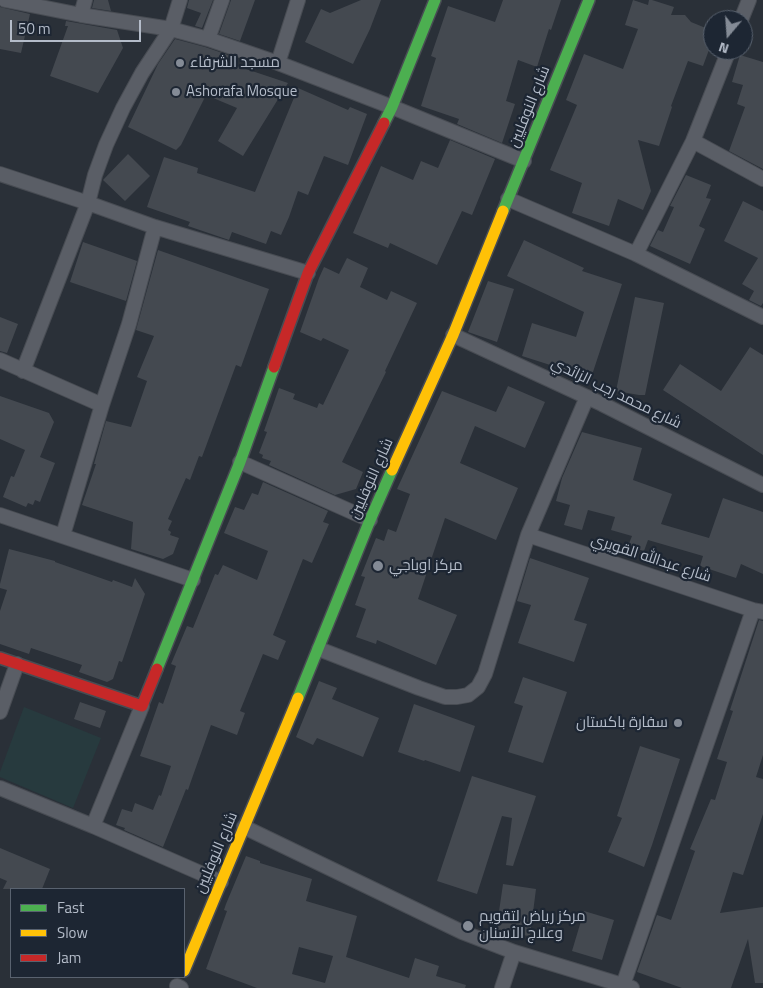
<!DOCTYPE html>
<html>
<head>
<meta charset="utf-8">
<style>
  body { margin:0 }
  #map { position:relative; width:763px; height:988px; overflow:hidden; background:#2a3038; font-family:"Titillium Web",sans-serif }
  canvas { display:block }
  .legend { position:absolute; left:10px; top:888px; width:175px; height:90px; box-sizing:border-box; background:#1d2633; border:1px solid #59626f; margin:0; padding:6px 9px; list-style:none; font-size:15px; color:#b4bcc9 }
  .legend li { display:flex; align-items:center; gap:10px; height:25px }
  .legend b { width:25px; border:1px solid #59626f }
  .north { position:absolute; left:703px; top:10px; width:50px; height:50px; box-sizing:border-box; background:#1d2633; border:1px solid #59626f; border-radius:50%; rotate:198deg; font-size:14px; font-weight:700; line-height:20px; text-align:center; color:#b4bcc9 }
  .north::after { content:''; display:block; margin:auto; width:18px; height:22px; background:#848b96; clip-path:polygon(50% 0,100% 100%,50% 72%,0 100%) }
  .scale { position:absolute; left:10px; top:20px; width:131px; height:22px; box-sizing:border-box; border:2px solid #b4bcc9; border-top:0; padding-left:6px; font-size:15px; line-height:18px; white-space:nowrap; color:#b4bcc9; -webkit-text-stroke:4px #1d2633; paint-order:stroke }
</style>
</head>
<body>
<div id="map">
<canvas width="763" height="988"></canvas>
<ul class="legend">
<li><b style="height:6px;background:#4caf50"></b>Fast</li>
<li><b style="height:6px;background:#ffc107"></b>Slow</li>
<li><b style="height:6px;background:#c62828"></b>Jam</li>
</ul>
<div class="north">N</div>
<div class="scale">50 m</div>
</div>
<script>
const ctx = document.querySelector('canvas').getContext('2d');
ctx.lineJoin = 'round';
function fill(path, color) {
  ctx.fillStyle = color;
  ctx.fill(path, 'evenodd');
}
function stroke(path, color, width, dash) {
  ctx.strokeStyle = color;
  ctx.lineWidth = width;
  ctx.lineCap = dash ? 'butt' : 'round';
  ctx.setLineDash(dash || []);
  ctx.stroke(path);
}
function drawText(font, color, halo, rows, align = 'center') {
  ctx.font = font + ' "Titillium Web",Cairo,sans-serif';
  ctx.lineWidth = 4.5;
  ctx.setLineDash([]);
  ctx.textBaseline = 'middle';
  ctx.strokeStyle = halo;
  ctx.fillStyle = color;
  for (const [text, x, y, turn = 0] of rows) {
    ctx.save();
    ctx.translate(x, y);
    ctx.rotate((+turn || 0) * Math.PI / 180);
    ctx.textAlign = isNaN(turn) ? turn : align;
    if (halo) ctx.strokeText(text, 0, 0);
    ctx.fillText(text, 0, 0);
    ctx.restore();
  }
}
fill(new Path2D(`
  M24 707 101 738 73 808 0 777V772Z`), '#273a3e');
fill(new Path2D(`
  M94 0H108L111 11 92 8Z
  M189 0H213L202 28 195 26 201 13 187 8Z
  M231 0H255L240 41 219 34Z
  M361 0H381L370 29 353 64 305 42 321 9 330 13Z
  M503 0H561L551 30 549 29 537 67 518 60 506 101 515 104 502 143 457 124 459 119 421 106 436 58 431 56 448 6 495 22Z
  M633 0 648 5 649 0H652L674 7 671 15H685L691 22 713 31V39L703 66 688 61 671 106 672 107 659 146 638 140 651 191 643 210 618 199 609 226 572 213 582 183 550 170 577 105 566 100 584 54 623 69 638 29 625 25Z
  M0 7 30 14 21 53 0 49Z
  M66 21 117 30 123 48 98 93 50 76 68 26H65Z
  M175 39 205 47 234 57 231 64 288 83 243 156 218 141 237 108 206 95 181 145 176 150 128 127 158 64Z
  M740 55 763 62V169L729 151 745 107 737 104 743 85 732 82Z
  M298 88 348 110 350 107 367 114 348 165 324 156 308 195 298 191 289 217 281 235 271 231 266 244 232 232 229 240 188 226 190 222 147 207 164 157 198 168 197 173 255 192Z
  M450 140 495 159 472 215 462 211 437 265 390 243 388 248 353 233 381 166 413 180 421 161 438 168Z
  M128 154 150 176 125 201 103 180Z
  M686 175 711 185 706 198 711 199 699 226 705 229 690 264 650 246 658 230 663 232 674 207 670 206Z
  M743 201 763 211V303L761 306 749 300 754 291 742 284 758 258 724 241Z
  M524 240 584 268 582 271 622 284 591 378 522 356 532 323 576 337 584 312 507 276Z
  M83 242 137 261 126 301 70 282Z
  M158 250 269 289 241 367 236 365 202 457 199 456 190 480 186 478 168 519 172 521 168 530 171 532 170 535 179 538 173 554 163 559 131 549 133 522 82 505 96 464H94L106 421 131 427 147 381 137 377 154 336 136 330Z
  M347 258 368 268 360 287 387 300 391 291 417 303 385 371 386 372 342 462 363 472 356 489 335 495 269 465 271 461 262 458 263 455 259 453 267 432 264 431 279 388 295 394 293 399 317 408 319 403 323 405 349 350 323 338 321 341 300 332 319 278 324 267 339 274Z
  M488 281 514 289 497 342 468 332Z
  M635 297 664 303 645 395H639L616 391Z
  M0 317 18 324 7 353 0 351Z
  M750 347 763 355V455L663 390 680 364 721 391Z
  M508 386 545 402 525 448 475 426 460 463 518 488 496 540 445 518 418 599 457 615 436 665 377 640 376 644 356 637 366 609 355 605 365 577 361 576 376 538 384 541 388 529 396 532 410 494 397 489 442 391 496 412Z
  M0 396 49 413 54 422 40 457 55 463 40 502 35 500 33 505 28 503 26 507 3 497 11 476 14 477 25 450 0 439Z
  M582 432 642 448 633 480 672 494 661 524 709 538 723 498 763 512V574L741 564 736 578 700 566 703 556 648 540 644 551 628 546 632 536 611 530 615 517 588 510 582 530 564 525 570 505 556 501 562 478Z
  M263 482 328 511 323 522 329 524 312 563 303 559 273 635 286 641 278 660 263 654 240 711 245 713 237 735 211 725 190 784 188 790 186 789 163 847 124 830 125 828 116 825 122 809 132 812 135 803 153 810 159 795 161 796 171 766 140 756 159 702 163 704 169 687 176 666 171 664 187 626 193 628 215 574 218 575 223 565 257 580 268 551 224 533 235 507 244 510 252 493 258 495Z
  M9 549 55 561V562L112 582 113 580 132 587 135 578 145 594 122 662 119 661 113 679 107 682 79 672 82 665 31 648 29 654 0 644V611L7 590 0 588V584Z
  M530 558 589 578 574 620 587 624 574 662 518 643 531 605 517 601Z
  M759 620 763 621V755L756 777 763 779V814L743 875 733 872 720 913 763 907V983H755L748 939 731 988H682L637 972 657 915 671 920 695 851 690 849 711 799 715 800 727 762 717 759 733 711 730 710Z
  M523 677 567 692 543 763 508 752 523 706 514 703Z
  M319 681 337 688 332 699 379 718 363 757 317 738 313 745 296 737Z
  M80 702 106 711 100 728 74 719Z
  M414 704 475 726 460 772 425 760 424 761 398 752Z
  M640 746 680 759 652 845 644 867 608 852 622 818 617 816Z
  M472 776 536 796 513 866 506 865 512 818 502 816 477 894 437 881Z
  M0 848 50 869 42 889H3L7 881 0 878Z
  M246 856 260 861V863L312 879 306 901 357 916 346 957 409 978 415 958 439 966 436 976 466 985 465 988H257L206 969 227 911 224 910 226 904ZM299 947 333 956 325 983 292 974Z
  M503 884 536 889 530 936 496 932Z
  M584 911 614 920 602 960 572 951Z`), '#444950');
const street = new Path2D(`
  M5 0 81 15 171 29 208 39 278 63 392 107 524 161
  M81 15 85 0
  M741 20 749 0
  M208 39 222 0
  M278 63 298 0
  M693 141 763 179
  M0 174 88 203 155 227 308 273
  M508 199 636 254 763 317
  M636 254 693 141 729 50
  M453 335 602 404 763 485
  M0 360 102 405
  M23 371 88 203 95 175 106 145 123 108 142 73 171 29 180 0
  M240 462 370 520
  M0 515 193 580
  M63 535 102 405 129 324 155 227
  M528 535 753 610 763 612
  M319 649 419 688 445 697H457L468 695 478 687 485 674 528 535 587 397
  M142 706 93 826 221 882
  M0 712 17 664
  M0 788 93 826
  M244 827 462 932 514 952
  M623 985 753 610
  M177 986 181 988
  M502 988 514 952 632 988`);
const fast = new Path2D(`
  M384 123 392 107 435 0
  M503 211 589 0
  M157 669 240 462 274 367
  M298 698 370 520 392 470`);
const slow = new Path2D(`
  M392 470 453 335 503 211
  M184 971 298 698`);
const jam = new Path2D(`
  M274 367 308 273 384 123
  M0 658 142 706 157 669`);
stroke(street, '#484c53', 16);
stroke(fast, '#484c53', 14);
stroke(slow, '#484c53', 14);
stroke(jam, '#484c53', 14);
stroke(street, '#5a5e66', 14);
stroke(fast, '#4caf50', 11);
stroke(slow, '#ffc107', 11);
stroke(jam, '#c62828', 11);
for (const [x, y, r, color] of [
  [180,63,5,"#848b96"],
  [176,92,5,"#848b96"],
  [378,566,6,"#848b96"],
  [678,723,5,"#848b96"],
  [468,926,6,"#848b96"]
]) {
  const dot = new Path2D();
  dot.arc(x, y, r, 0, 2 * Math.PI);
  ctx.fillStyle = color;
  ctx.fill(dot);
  stroke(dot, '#1d2633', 2);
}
drawText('15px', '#b4bcc9', '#1d2633', [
  ["مسجد الشرفاء",190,63],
  ["Ashorafa Mosque",186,92],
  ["مركز اوباجي",389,566],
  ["سفارة باكستان",668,723,"right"],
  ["مركز رياض لتقويم",479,917],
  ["وعلاج الأسنان",479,934]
], 'left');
drawText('15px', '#b4bcc9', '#1d2633', [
  ["شارع النوفليين",530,107,-68],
  ["شارع محمد رجب الزائدي",616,394,26],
  ["شارع النوفليين",372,479,-66],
  ["شارع عبدالله القويري",651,559,18],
  ["شارع النوفليين",217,853,-67]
]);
</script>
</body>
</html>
